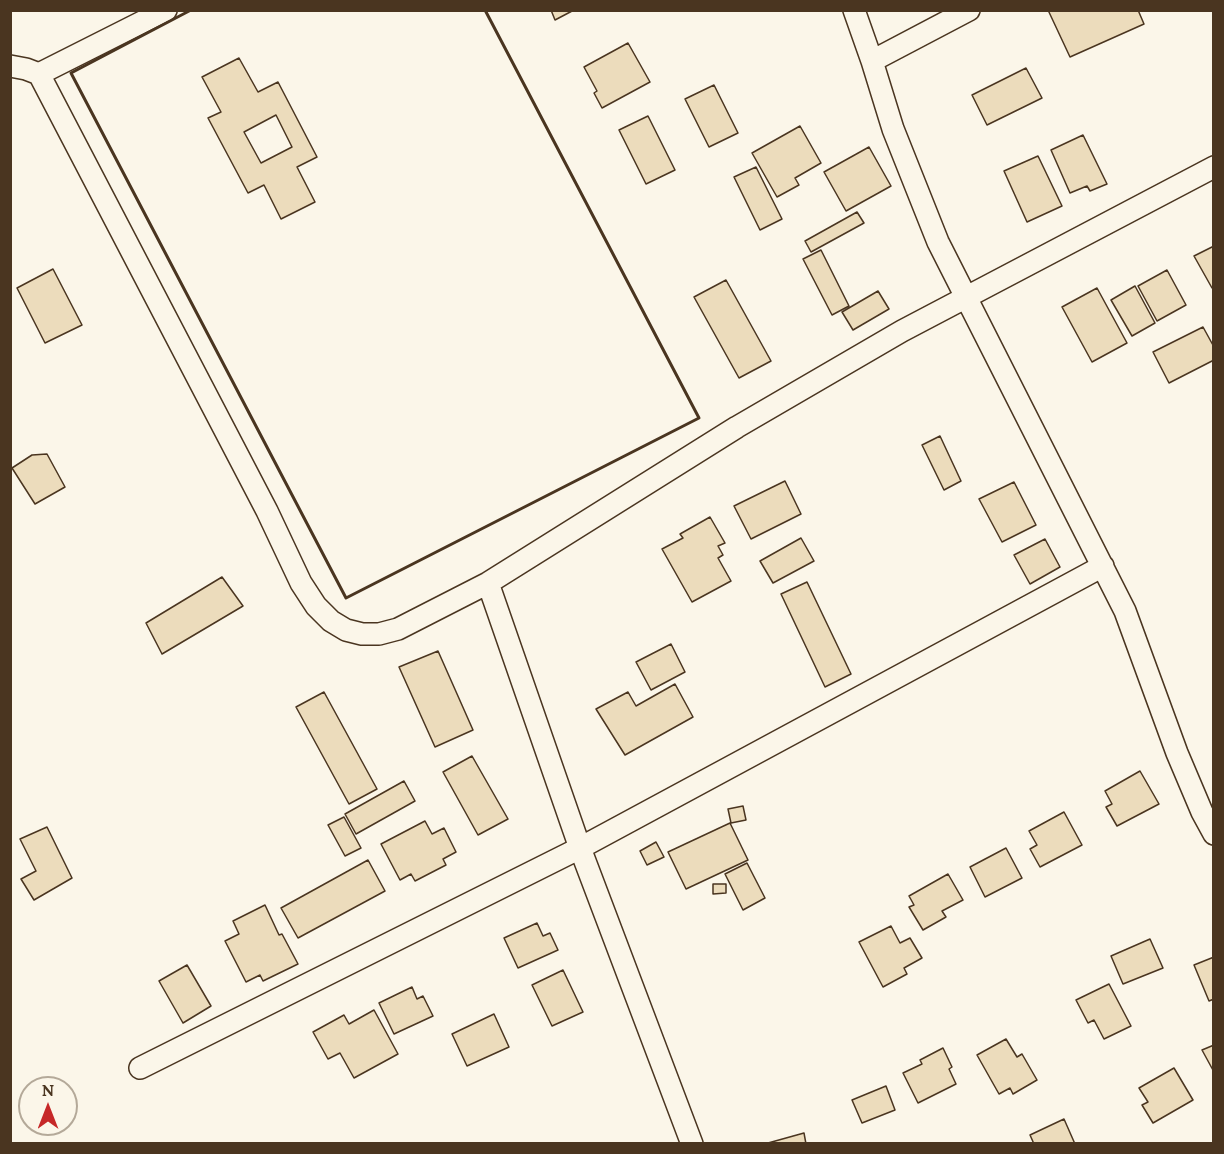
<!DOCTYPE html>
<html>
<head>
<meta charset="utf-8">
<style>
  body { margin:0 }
  #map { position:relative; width:1224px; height:1154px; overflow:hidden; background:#fbf6e9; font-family:Lora,serif }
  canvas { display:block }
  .frame { position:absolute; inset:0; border:12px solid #4a3520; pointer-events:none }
  .north { position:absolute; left:18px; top:1076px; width:60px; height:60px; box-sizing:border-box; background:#fbf6e9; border:2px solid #b4a999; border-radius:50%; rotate:0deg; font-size:16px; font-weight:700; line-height:24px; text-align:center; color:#4a3520 }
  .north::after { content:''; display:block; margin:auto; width:21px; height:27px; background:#c62828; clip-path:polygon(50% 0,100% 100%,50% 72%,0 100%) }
</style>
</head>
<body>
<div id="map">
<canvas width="1224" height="1154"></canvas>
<div class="frame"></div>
<div class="north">N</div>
</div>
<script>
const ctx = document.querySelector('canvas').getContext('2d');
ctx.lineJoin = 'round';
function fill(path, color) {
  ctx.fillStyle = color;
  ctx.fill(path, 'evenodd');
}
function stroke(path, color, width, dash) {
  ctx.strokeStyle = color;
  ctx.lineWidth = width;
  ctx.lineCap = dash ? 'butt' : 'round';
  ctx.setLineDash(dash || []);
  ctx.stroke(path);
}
const building = new Path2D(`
  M551 10H574L555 20Z
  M1048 10H1138L1144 24 1070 57Z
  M628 43 650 82 602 108 594 93 597 91 584 67Z
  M239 58 258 92 278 82 317 157 297 167 315 202 281 219 264 185 248 193 208 118 221 112 202 77ZM276 115 292 147 261 163 244 132Z
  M1026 68 1042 98 987 125 972 95Z
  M714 85 738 133 709 147 685 99Z
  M648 116 675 170 646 184 619 130Z
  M800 126 821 163 795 178 799 185 777 197 752 153Z
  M1083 135 1107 184 1090 191 1087 186 1070 193 1051 150Z
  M869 147 891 186 846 211 824 172Z
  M1038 156 1062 206 1027 222 1004 171Z
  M756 167 782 219 760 230 734 177Z
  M857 212 864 223 811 252 805 241Z
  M1214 246V287L1212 288 1194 256Z
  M821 250 849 306 832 315 803 259Z
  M53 269 82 325 45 343 17 288Z
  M1167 270 1186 305 1157 321 1138 286Z
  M726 280 771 361 739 378 694 297Z
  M1135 286 1155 323 1132 336 1111 300Z
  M1097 288 1127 343 1092 362 1062 307Z
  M878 291 889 309 853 330 842 312Z
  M1203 327 1214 347V360L1169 383 1153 352Z
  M940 436 961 481 944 490 922 445Z
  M47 454 65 487 35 504 12 468 32 455Z
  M785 481 801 514 751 539 734 506Z
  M1014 482 1036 525 1002 542 979 499Z
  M710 517 725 543 718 546 723 555 718 558 731 581 692 602 662 549 683 538 680 534Z
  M801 538 814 561 773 583 760 561Z
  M1045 539 1060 567 1030 584 1014 555Z
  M222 577 243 606 162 654 146 623Z
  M807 582 851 674 825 687 781 594Z
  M671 644 685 672 651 690 636 662Z
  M438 651 473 730 435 747 399 667Z
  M675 684 693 717 625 755 596 709 628 692 636 706Z
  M324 692 377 789 349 804 296 707Z
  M472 756 508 819 478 835 443 772Z
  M1140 771 1159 804 1117 826 1106 807 1112 804 1105 791Z
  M404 781 415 801 356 834 345 814Z
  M743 806 746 820 731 823 728 809Z
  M1064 812 1082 845 1040 867 1030 849 1037 845 1029 831Z
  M344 817 361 848 345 856 328 825Z
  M425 821 432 834 444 828 456 852 443 859 446 865 415 881 411 874 400 880 381 844Z
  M730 823 748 860 686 889 668 852Z
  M47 827 72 878 34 900 21 879 36 871 20 839Z
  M656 842 664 857 647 865 640 851Z
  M1006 848 1022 878 985 897 970 867Z
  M368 860 385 891 298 938 281 908Z
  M747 863 765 898 743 910 725 874Z
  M948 874 963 900 942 911 946 917 923 930 909 907 914 905 909 896Z
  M713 884H726V893L713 894Z
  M265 905 279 935 282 934 298 964 263 981 260 975 246 982 225 941 239 934 233 921Z
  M537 923 543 936 550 933 558 950 518 968 504 938Z
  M891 926 900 943 910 938 922 958 904 968 907 974 883 987 859 942Z
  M1150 939 1163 968 1123 984 1111 956Z
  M1214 957V999L1209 1001 1194 965Z
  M187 965 211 1006 183 1023 159 981Z
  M563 970 583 1012 552 1026 532 985Z
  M1109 984 1131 1026 1104 1039 1094 1020 1088 1023 1076 1000Z
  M412 987 417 999 423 996 433 1016 394 1034 379 1003Z
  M374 1010 398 1054 354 1078 340 1053 328 1059 313 1032 344 1015 349 1024Z
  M494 1014 509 1047 467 1066 452 1034Z
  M1006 1039 1017 1057 1022 1054 1037 1080 1013 1094 1010 1088 999 1094 977 1055Z
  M1214 1045V1072L1202 1050Z
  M943 1048 952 1067 949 1069 956 1084 918 1103 903 1073 922 1064 920 1060Z
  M1174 1068 1193 1100 1153 1123 1142 1105 1148 1102 1139 1088Z
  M886 1086 895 1110 862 1123 852 1100Z
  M1064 1119 1075 1144H1034L1030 1135Z
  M804 1133 806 1144H768V1143Z`);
fill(building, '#ecdcbc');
stroke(building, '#4a3520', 1.5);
const minor = new Path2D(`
  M854 10 872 61 893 129 938 242 1125 611 1177 753 1202 812 1214 834
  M872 61 969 10
  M10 66 26 69 39 74 267 511 301 583 316 606 331 621 346 630 362 634H379L398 629 488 583 737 427 902 331 1214 167
  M39 74 166 10
  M488 583 580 848 692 1144
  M140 1068 580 848 1103 566`);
stroke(minor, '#4a3520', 24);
stroke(minor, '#fbf6e9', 21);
stroke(new Path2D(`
  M191 10 71 73 346 598 699 418 485 10`), '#4a3520', 3);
</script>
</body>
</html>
